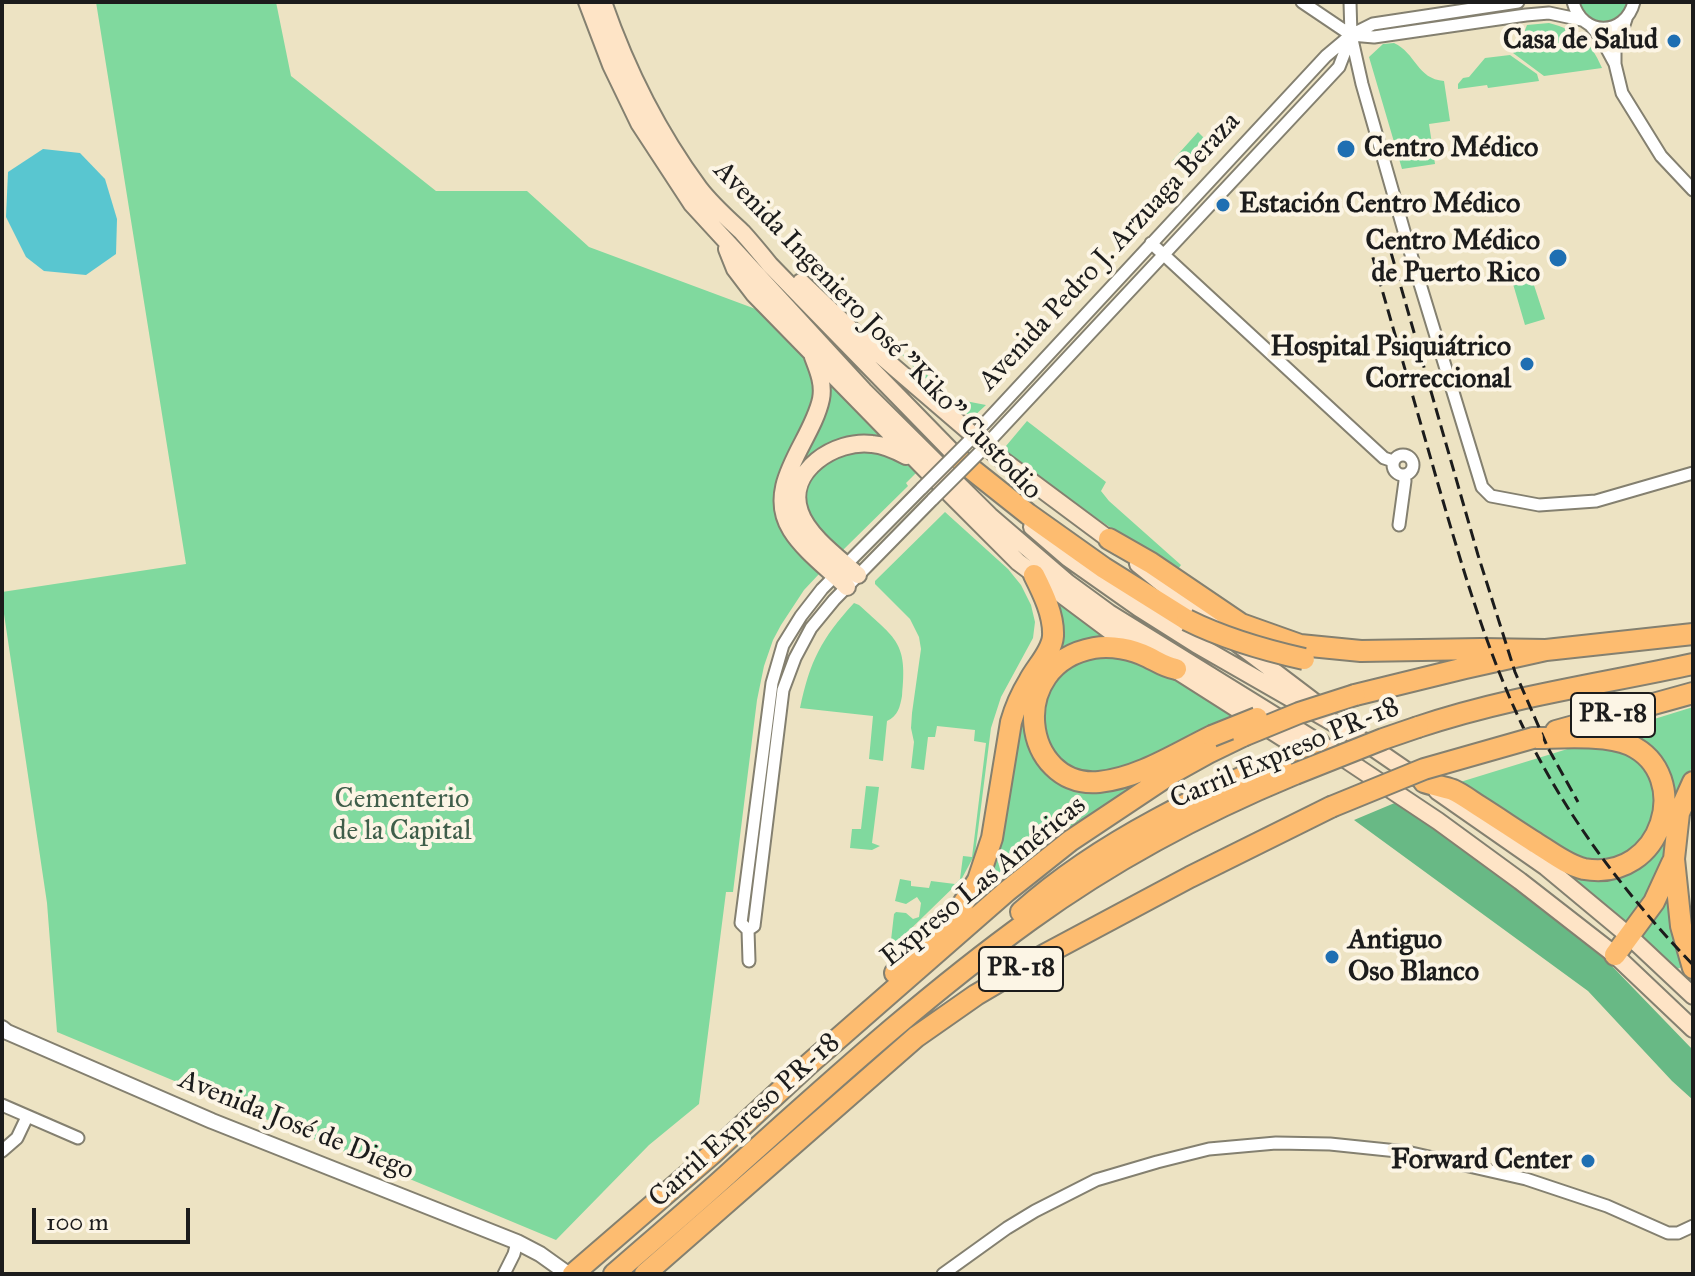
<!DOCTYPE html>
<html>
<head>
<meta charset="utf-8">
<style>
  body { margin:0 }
  #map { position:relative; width:1695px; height:1276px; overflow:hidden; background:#ede3c3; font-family:"IM FELL Great Primer",serif }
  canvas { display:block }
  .frame { position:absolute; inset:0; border:4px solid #1c1c1c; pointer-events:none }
  .scale { position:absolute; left:32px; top:1208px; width:158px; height:36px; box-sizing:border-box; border:4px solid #1c1c1c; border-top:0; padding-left:10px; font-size:24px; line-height:28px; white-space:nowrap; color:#1c1c1c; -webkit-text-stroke:6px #fcf5e5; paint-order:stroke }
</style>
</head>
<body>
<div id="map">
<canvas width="1695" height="1276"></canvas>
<div class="frame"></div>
<div class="scale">100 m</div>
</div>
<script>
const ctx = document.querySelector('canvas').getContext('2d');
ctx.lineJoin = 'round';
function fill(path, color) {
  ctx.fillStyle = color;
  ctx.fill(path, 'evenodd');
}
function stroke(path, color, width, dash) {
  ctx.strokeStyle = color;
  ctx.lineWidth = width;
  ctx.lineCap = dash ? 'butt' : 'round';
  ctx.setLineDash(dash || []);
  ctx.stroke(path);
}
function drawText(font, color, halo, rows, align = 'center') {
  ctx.font = font + ' "IM FELL Great Primer",serif';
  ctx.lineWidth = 8;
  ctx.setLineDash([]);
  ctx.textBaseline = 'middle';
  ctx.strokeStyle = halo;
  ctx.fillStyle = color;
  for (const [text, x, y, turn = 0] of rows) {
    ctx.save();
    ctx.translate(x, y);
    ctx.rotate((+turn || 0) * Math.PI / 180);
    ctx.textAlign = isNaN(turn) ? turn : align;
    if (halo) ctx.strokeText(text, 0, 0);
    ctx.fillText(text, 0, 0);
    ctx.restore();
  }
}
fill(new Path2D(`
  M96 2H276L291 76 436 191H527L589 247 761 311 795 344 809 366 813 394 805 419 778 474 775 500 788 539 796 551 817 568 820 573 804 590 781 625 773 640 764 666 757 700 733 892H726L699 1104 649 1145 556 1240 57 1032 47 903 4 614 2 613V592L186 564Z
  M1578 2H1629C1618 29 1590 31 1578 2Z
  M1549 23C1578 31 1590 40 1602 68L1544 76 1513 53 1522 44 1520 43 1527 25Z
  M1394 43C1416 53 1417 79 1444 81L1450 121 1429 124 1435 164 1402 169 1369 57 1383 44Z
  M1510 55 1537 74 1539 81 1488 88 1487 85 1458 89V84L1463 78 1469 77 1485 58Z
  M1198 132 1215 149 1190 177 1172 161Z
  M1532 279 1545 319 1525 325 1513 284Z
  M898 350 955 399 986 405 972 418 918 372Z
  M834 386 890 439C882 438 873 435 865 435 821 433 805 467 787 500L827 389Z
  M1027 421 1106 482 1101 491 1109 501 1181 565 1176 572 1092 515 1006 452V446Z
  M874 449 901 459 916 473 906 483 908 486 843 550 838 551C829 541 817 530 809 517 794 491 818 462 842 453 851 449 864 450 874 449Z
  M945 512 1008 569 1021 585 1031 605 1035 622 1033 638 1001 697 991 728 975 854 961 880 890 949 894 914 896 912 906 913 913 919 919 917 921 903 917 897 906 904 895 901 900 879 911 881V886L929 888 931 881 955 884 960 879 963 856 972 857 986 743 974 741 975 730 937 726 935 737H928L924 770 911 768 914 742 911 728 912 713 921 649 919 637 910 619 875 584V581Z
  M1049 594 1122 643 1096 645 1036 691 1052 770 1139 778 1141 782 1140 785 1063 831 982 892 979 893 1013 726 1048 658Z
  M854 603 859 605C896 639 908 642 902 696 900 707 898 716 887 721L883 761 869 759 873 716 800 708C810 661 821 639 854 603Z
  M1123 656 1175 679 1236 715 1152 761 1092 774 1074 770 1061 762 1045 743 1040 712 1051 679 1084 657Z
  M1693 707V766L1686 777 1662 879 1627 924 1562 872 1619 874 1671 795 1619 732 1622 729Z
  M1609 743 1641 761 1656 786 1653 828 1625 859 1581 863 1457 783 1574 747Z
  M866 786 879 787 872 843 880 846 872 850 850 848 852 829H861Z
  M1669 891 1683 964 1682 967 1677 969 1638 935Z`), '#80d99e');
fill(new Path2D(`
  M1397 802 1538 905 1608 962 1693 1050V1100L1672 1081 1588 991 1354 820Z`), '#68b985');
fill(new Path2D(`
  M43 149 80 153 105 179 117 219 116 254 86 275 44 271 26 257 6 217 8 172Z`), '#59c6d0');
const minor = new Path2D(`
  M1302 2 1351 35 1374 37 1526 15 1549 13 1582 20
  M1350 2 1351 35 1362 84 1406 238 1482 487 1491 496 1539 505 1596 501 1693 473
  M1573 2C1582 37 1625 37 1634 2
  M1590 25 1601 38 1615 64 1622 93 1661 156 1693 190
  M1615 64V51L1626 19
  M1151 243 1384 458 1393 461
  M970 439 1326 56 1351 35 1373 24 1518 2
  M983 448 1339 67 1351 36
  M1393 465a10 10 0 1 1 20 0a10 10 0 1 1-20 0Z
  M1399 525 1405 481 1404 475
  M748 930 754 926 783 690 795 658 811 628 834 600 933 499
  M749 961 748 930 741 923 772 683 783 645 801 616 822 589 922 488
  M2 1105 78 1138
  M2 1151 17 1138 27 1117
  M504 1274 514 1254 517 1242
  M943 1274 1007 1228 1035 1211 1096 1180 1157 1162 1209 1149 1276 1143 1330 1144 1407 1152 1526 1179 1607 1206 1668 1233H1678L1693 1226`);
const tertiary = new Path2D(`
  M2 1028 7 1032 212 1121 517 1242 540 1254 568 1274`);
const secondary = new Path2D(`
  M587 2 611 65 639 123 692 204 864 391 990 516 1068 583 1109 613 1345 759 1438 821 1520 881 1615 955 1693 1029
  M603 2C626 68 657 131 699 188 712 205 727 218 742 232 752 243 761 254 770 265L965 465
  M727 249 735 269 754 294 927 471 1018 562 1113 633 1142 650
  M801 282 860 338 1001 459 1118 546
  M813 357C818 370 824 384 821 399 812 442 763 485 791 530 804 551 830 570 847 587
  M1032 527 1068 558 1139 608 1196 644 1353 734 1417 778
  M1138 564 1220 630
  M858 575C840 559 808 536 800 512 785 471 836 439 872 444 885 445 895 450 906 456
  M1238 644 1325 710
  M1165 663 1283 738 1313 752
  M1437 791 1546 867 1629 936 1693 996`);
const motorway = new Path2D(`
  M960 460 1028 514 1104 568 1187 620
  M1109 539 1151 563 1241 624 1300 645 1361 651 1481 649 1546 650
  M1176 669C1165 667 1158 662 1148 657 1132 649 1111 645 1094 648 1005 664 1022 789 1099 782 1139 778 1177 753 1212 736
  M1355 695 1465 668 1546 650 1693 634
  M1418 727C1507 697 1601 684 1693 664
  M1556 731 1693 693
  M1424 782C1433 785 1444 787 1453 790 1462 794 1471 801 1479 806 1498 818 1517 831 1536 843 1551 852 1567 865 1584 869 1663 883 1694 775 1630 745 1606 734 1560 738 1533 738
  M1693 782 1679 813 1674 859 1681 926 1693 968
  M1021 912C1107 835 1215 789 1319 743
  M1615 955 1654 902 1672 863
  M895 973 959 910 978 880 992 838 1011 722C1015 708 1021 694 1029 681 1036 667 1052 652 1053 636 1054 615 1043 593 1034 575
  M573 1274 712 1154 809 1064 1007 891 1070 841 1172 773 1208 753 1243 736
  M614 1274C655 1238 697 1203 737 1166 832 1081 926 995 1030 920 1110 862 1203 812 1295 774
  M645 1274 916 1037 976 995 1044 955 1190 877 1331 807`);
stroke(minor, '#848070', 15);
stroke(tertiary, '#848070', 18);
stroke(secondary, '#848070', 20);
stroke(motorway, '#848070', 24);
stroke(minor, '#fff', 11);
stroke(tertiary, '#fff', 14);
stroke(secondary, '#fee4c6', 16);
stroke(motorway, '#fdbc70', 20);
stroke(new Path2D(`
  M1386 235 1478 555 1515 672 1548 748 1578 802
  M1368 240C1391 322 1415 403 1438 484 1465 576 1491 667 1535 751 1577 831 1631 900 1693 965`), '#1c1c1c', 3, [12, 6]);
const minorBridge = new Path2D(`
  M922 488 968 442
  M933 499 979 453`);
const motorwayBridge = new Path2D(`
  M1187 620C1225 639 1264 650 1304 659
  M1212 736 1257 718
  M1243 736 1299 713 1355 695
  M1295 774 1383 739 1418 727
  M1331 807 1424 769 1533 738`);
stroke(minorBridge, '#848070', 15, []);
stroke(motorwayBridge, '#848070', 24, []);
stroke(minorBridge, '#fff', 11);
stroke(motorwayBridge, '#fdbc70', 20);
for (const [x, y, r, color] of [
  [1674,41,8,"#1f6fb2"],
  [1346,149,10,"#1f6fb2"],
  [1223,205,8,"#1f6fb2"],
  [1558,258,10,"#1f6fb2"],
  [1527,364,8,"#1f6fb2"],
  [1332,957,8,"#1f6fb2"],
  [1588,1161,8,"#1f6fb2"]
]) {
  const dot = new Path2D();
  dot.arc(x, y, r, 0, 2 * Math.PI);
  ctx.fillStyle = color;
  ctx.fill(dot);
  stroke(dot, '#fcf5e5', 3);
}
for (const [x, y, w] of [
  [1613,715,84],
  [1021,969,84]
]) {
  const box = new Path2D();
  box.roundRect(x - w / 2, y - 22, w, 44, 6);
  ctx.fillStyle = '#fcf5e5';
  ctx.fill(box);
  stroke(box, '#1c1c1c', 2);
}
drawText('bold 26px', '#1c1c1c', null, [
  ["PR-18",1613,715],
  ["PR-18",1021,969]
]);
drawText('bold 28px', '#1c1c1c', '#fcf5e5', [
  ["Casa de Salud",1658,41],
  ["Centro Médico",1364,149,"left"],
  ["Estación Centro Médico",1239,205,"left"],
  ["Centro Médico",1540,242],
  ["de Puerto Rico",1540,274],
  ["Hospital Psiquiátrico",1511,348],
  ["Correccional",1511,380],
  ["Antiguo",1348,941,"left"],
  ["Oso Blanco",1348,973,"left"],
  ["Forward Center",1572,1161]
], 'right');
drawText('28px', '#1c1c1c', '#fcf5e5', [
  ["Avenida Pedro J. Arzuaga Beraza",1110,252,-47],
  ["Avenida Ingeniero José \"Kiko\" Custodio",877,331,46],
  ["Carril Expreso PR-18",1285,754,-23],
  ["Expreso Las Américas",984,882,-39],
  ["Carril Expreso PR-18",745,1121,-42],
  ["Avenida José de Diego",296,1126,22]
]);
drawText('28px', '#3f5e4a', '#fcf5e5', [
  ["Cementerio",402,800],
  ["de la Capital",402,832]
]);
</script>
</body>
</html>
